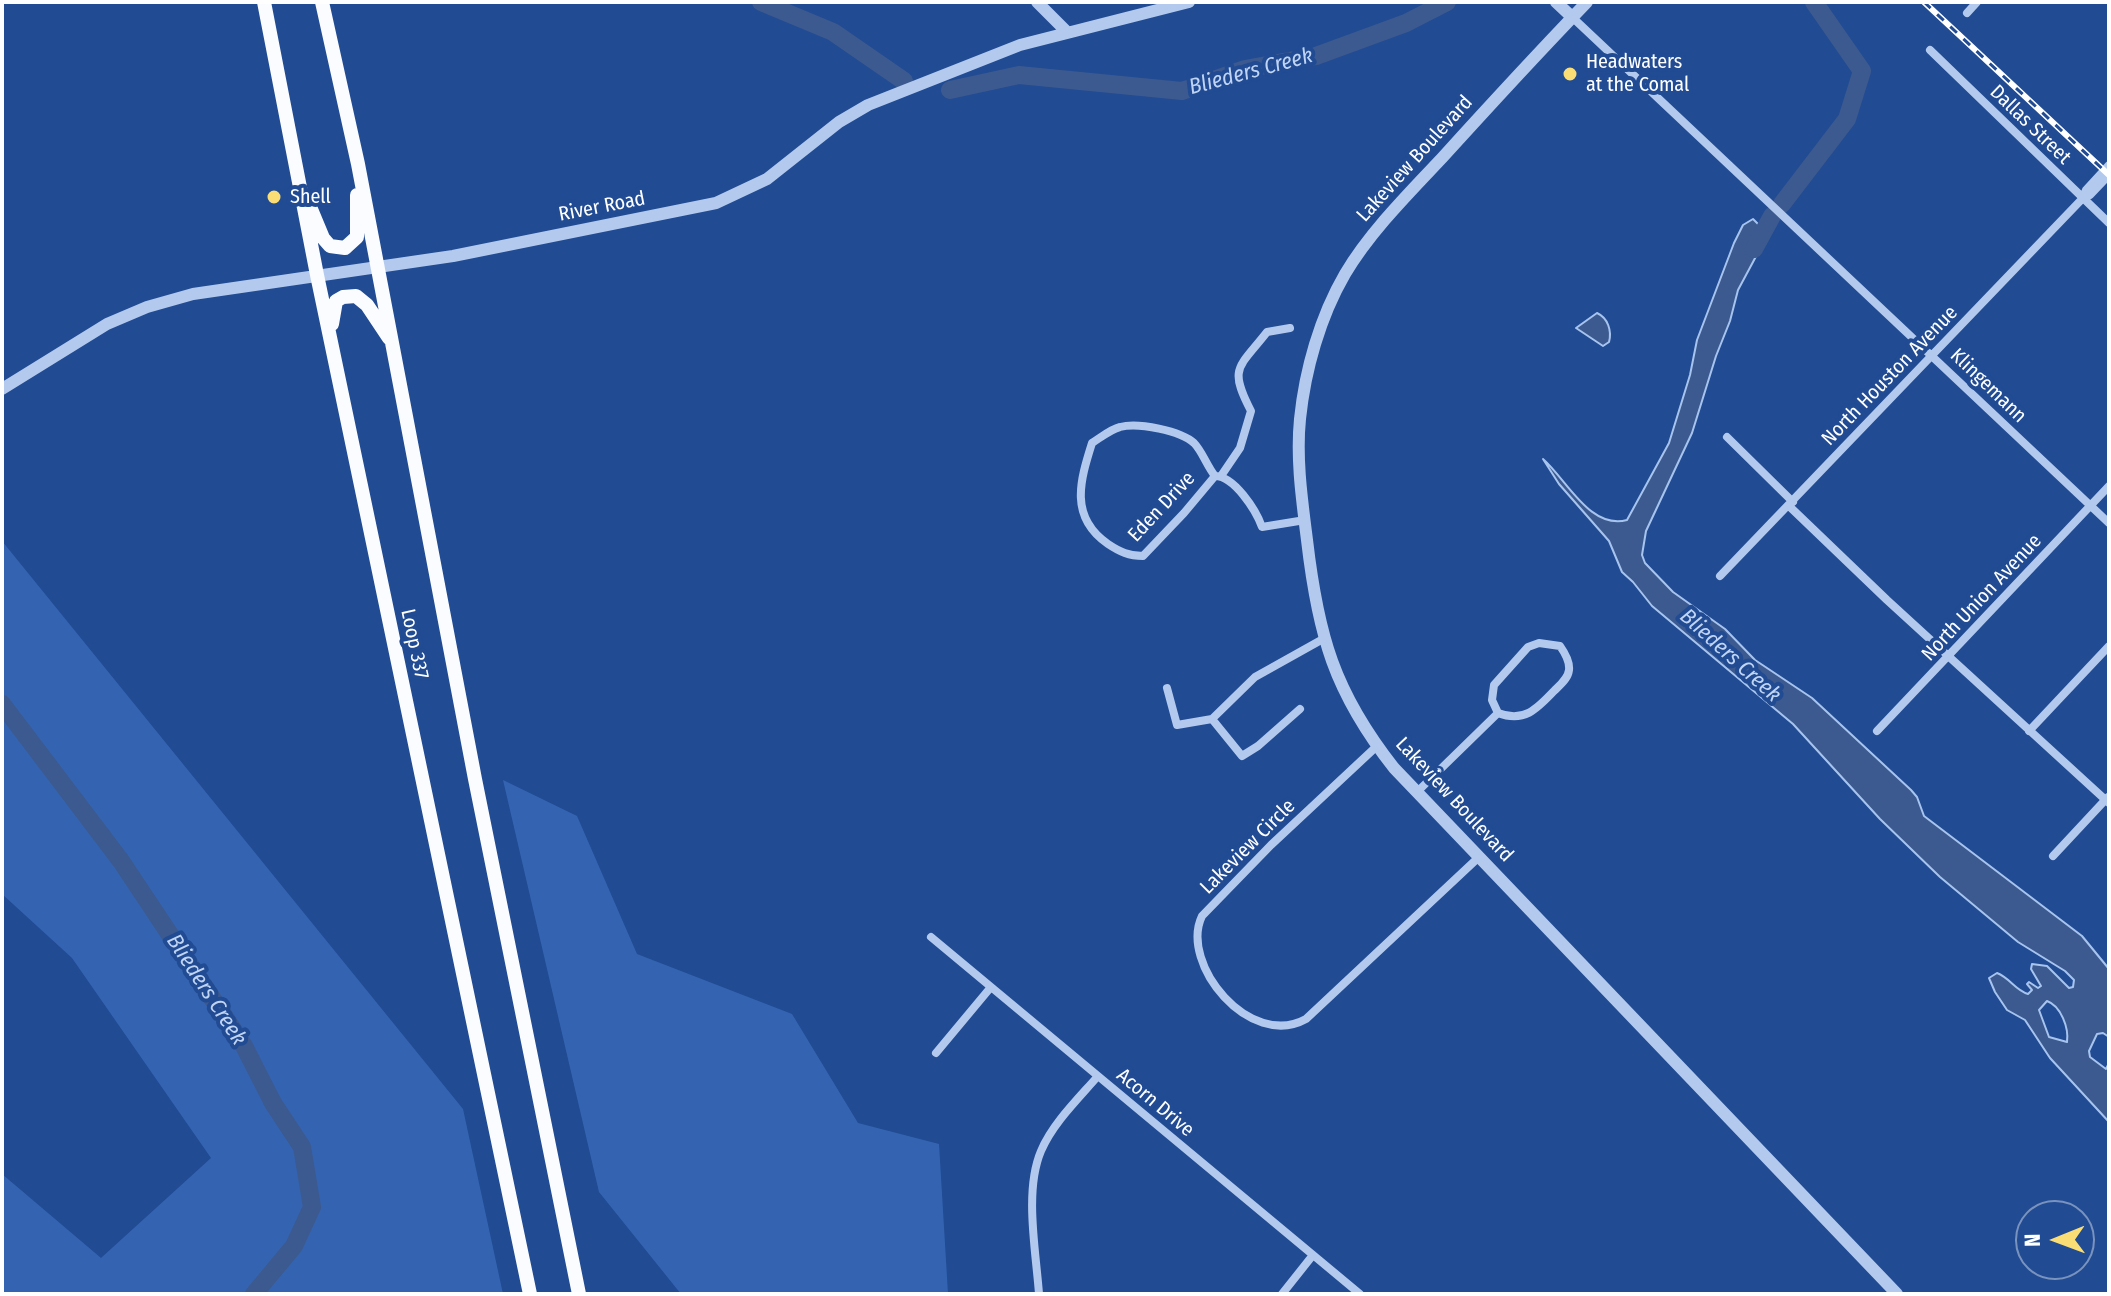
<!DOCTYPE html>
<html>
<head>
<meta charset="utf-8">
<style>
  body { margin:0 }
  #map { position:relative; width:2111px; height:1296px; overflow:hidden; background:#214b93; font-family:"Fira Sans Condensed",sans-serif }
  canvas { display:block }
  .frame { position:absolute; inset:0; border:4px solid #fff; pointer-events:none }
  .north { position:absolute; left:2015px; top:1200px; width:80px; height:80px; box-sizing:border-box; background:#214b93; border:2px solid #7a93be; border-radius:50%; rotate:269deg; font-size:22px; font-weight:700; line-height:32px; text-align:center; color:#fff }
  .north::after { content:''; display:block; margin:auto; width:28px; height:36px; background:#fadd75; clip-path:polygon(50% 0,100% 100%,50% 72%,0 100%) }
</style>
</head>
<body>
<div id="map">
<canvas width="2111" height="1296"></canvas>
<div class="frame"></div>
<div class="north">N</div>
</div>
<script>
const ctx = document.querySelector('canvas').getContext('2d');
ctx.lineJoin = 'round';
function fill(path, color) {
  ctx.fillStyle = color;
  ctx.fill(path, 'evenodd');
}
function stroke(path, color, width, dash) {
  ctx.strokeStyle = color;
  ctx.lineWidth = width;
  ctx.lineCap = dash ? 'butt' : 'round';
  ctx.setLineDash(dash || []);
  ctx.stroke(path);
}
function drawText(font, color, halo, rows, align = 'center') {
  ctx.font = font + ' "Fira Sans Condensed",sans-serif';
  ctx.lineWidth = 8;
  ctx.setLineDash([]);
  ctx.textBaseline = 'middle';
  ctx.strokeStyle = halo;
  ctx.fillStyle = color;
  for (const [text, x, y, turn = 0] of rows) {
    ctx.save();
    ctx.translate(x, y);
    ctx.rotate((+turn || 0) * Math.PI / 180);
    ctx.textAlign = isNaN(turn) ? turn : align;
    if (halo) ctx.strokeText(text, 0, 0);
    ctx.fillText(text, 0, 0);
    ctx.restore();
  }
}
fill(new Path2D(`
  M2 541 463 1109 503 1294H2V1174L101 1258 211 1158 72 958 2 894Z
  M503 780 577 816 637 954 792 1014 858 1123 939 1144 948 1294H681L599 1192Z`), '#3464b1');
const water = new Path2D(`
  M1753 219 1768 234 1738 290 1730 321 1716 356 1692 433 1646 531 1642 555 1645 563 1673 592 1725 629 1755 660 1812 698 1911 790 1917 797 1924 816 2082 936 2109 969V1037L2103 1033 2097 1034 2089 1051 2090 1057 2106 1069 2109 1063V1122L2050 1058 2025 1020 2007 1010 1995 992 1989 978 1997 973C2010 978 2015 990 2028 994L2032 990 2027 984 2029 982 2038 988 2041 986 2031 969 2032 964 2047 966 2069 988 2073 987 2074 980 2065 971 2018 942 1940 877 1880 819 1793 724 1652 606 1633 582 1622 572 1609 541 1559 484 1543 459C1567 480 1590 530 1627 520L1669 443 1690 375 1697 340 1734 243 1743 225ZM2047 1001C2061 1006 2069 1028 2067 1042L2049 1037 2039 1010Z
  M1597 313C1608 318 1612 331 1609 342L1603 346 1576 328Z`);
fill(water, '#3c5a8f');
stroke(water, '#a7c4ef', 2);
stroke(new Path2D(`
  M761 2 833 32 904 81
  M950 90 1019 75 1182 91 1245 69 1316 56 1406 23 1447 2
  M1782 204 1847 119 1862 71 1814 2
  M1754 249 1772 216
  M2 704 121 861 244 1046 273 1103 302 1147 312 1207 294 1246 254 1294`), '#3c5a8f', 18);
stroke(new Path2D(`
  M1967 13 1977 2
  M1572 17 2109 523
  M1930 50 2109 223
  M2083 198 2090 195 2109 175
  M1727 437 1793 502
  M1215 476C1207 466 1202 451 1194 443 1181 431 1138 422 1120 427 1111 429 1100 438 1092 443 1080 481 1069 517 1108 544 1120 552 1129 556 1143 556L1184 513 1215 476C1234 476 1256 510 1262 527L1305 520
  M1221 476 1240 448 1251 411C1228 367 1239 368 1267 332L1290 328
  M1789 506 1887 600 2109 803
  M1720 576 2083 198 2086 190 2109 165
  M1167 688 1177 725 1212 719 1255 677 1323 639
  M1212 719 1242 756 1258 746 1300 709
  M1877 731 2109 486
  M2029 731 2109 646
  M1377 746 1271 845 1202 916C1179 964 1250 1050 1306 1019L1479 857
  M1417 792 1498 713C1524 723 1537 709 1554 691 1560 685 1568 679 1569 670 1570 661 1565 653 1560 646L1539 643 1528 647 1494 685 1492 700 1498 713
  M2053 856 2108 797
  M931 937 1360 1294
  M936 1053 991 987
  M1039 1294C1036 1251 1024 1191 1041 1151 1053 1123 1078 1099 1098 1076
  M1282 1294 1313 1255`), '#b3caee', 8);
stroke(new Path2D(`
  M1037 2 1067 32
  M1556 2 1572 17
  M1587 2C1538 53 1490 105 1442 158 1408 194 1370 232 1345 274 1320 317 1305 370 1300 419 1296 459 1302 500 1307 540 1318 635 1334 692 1394 768L1897 1294
  M2 389 107 324 147 307 193 294 453 256 716 203 767 179 839 122 868 105 1020 45 1189 2`), '#b3caee', 12);
stroke(new Path2D(`
  M264 2 317 275 530 1294
  M322 2 358 164 475 779 579 1294
  M308 202 323 238 330 246 345 248 357 237V195
  M332 324 336 301 343 297 356 296 367 305 389 338`), '#fafcff', 14);
const rail = new Path2D(`
  M1924 2 2109 175`);
stroke(rail, '#fff', 6);
stroke(rail, '#214b93', 3, [9]);
for (const [x, y, r, color] of [
  [1570,74,8,"#fadd75"],
  [274,197,8,"#fadd75"]
]) {
  const dot = new Path2D();
  dot.arc(x, y, r, 0, 2 * Math.PI);
  ctx.fillStyle = color;
  ctx.fill(dot);
  stroke(dot, '#214b93', 3);
}
drawText('20px', '#fff', '#214b93', [
  ["Headwaters",1586,62],
  ["at the Comal",1586,85],
  ["Shell",290,197]
], 'left');
drawText('20px', '#fff', '#214b93', [
  ["Dallas Street",2030,125,44],
  ["Lakeview Boulevard",1415,159,-48],
  ["River Road",602,207,-11],
  ["North Houston Avenue",1890,376,-46],
  ["Klingemann",1988,386,44],
  ["Eden Drive",1162,507,-47],
  ["North Union Avenue",1982,598,-47],
  ["Loop 337",414,644,78],
  ["Lakeview Boulevard",1454,800,47],
  ["Lakeview Circle",1248,847,-45],
  ["Acorn Drive",1155,1103,40]
]);
drawText('italic 22px', '#c0d4f4', '#214b93', [
  ["Blieders Creek",1251,72,-15],
  ["Blieders Creek",1730,656,42],
  ["Blieders Creek",206,990,57]
]);
</script>
</body>
</html>
